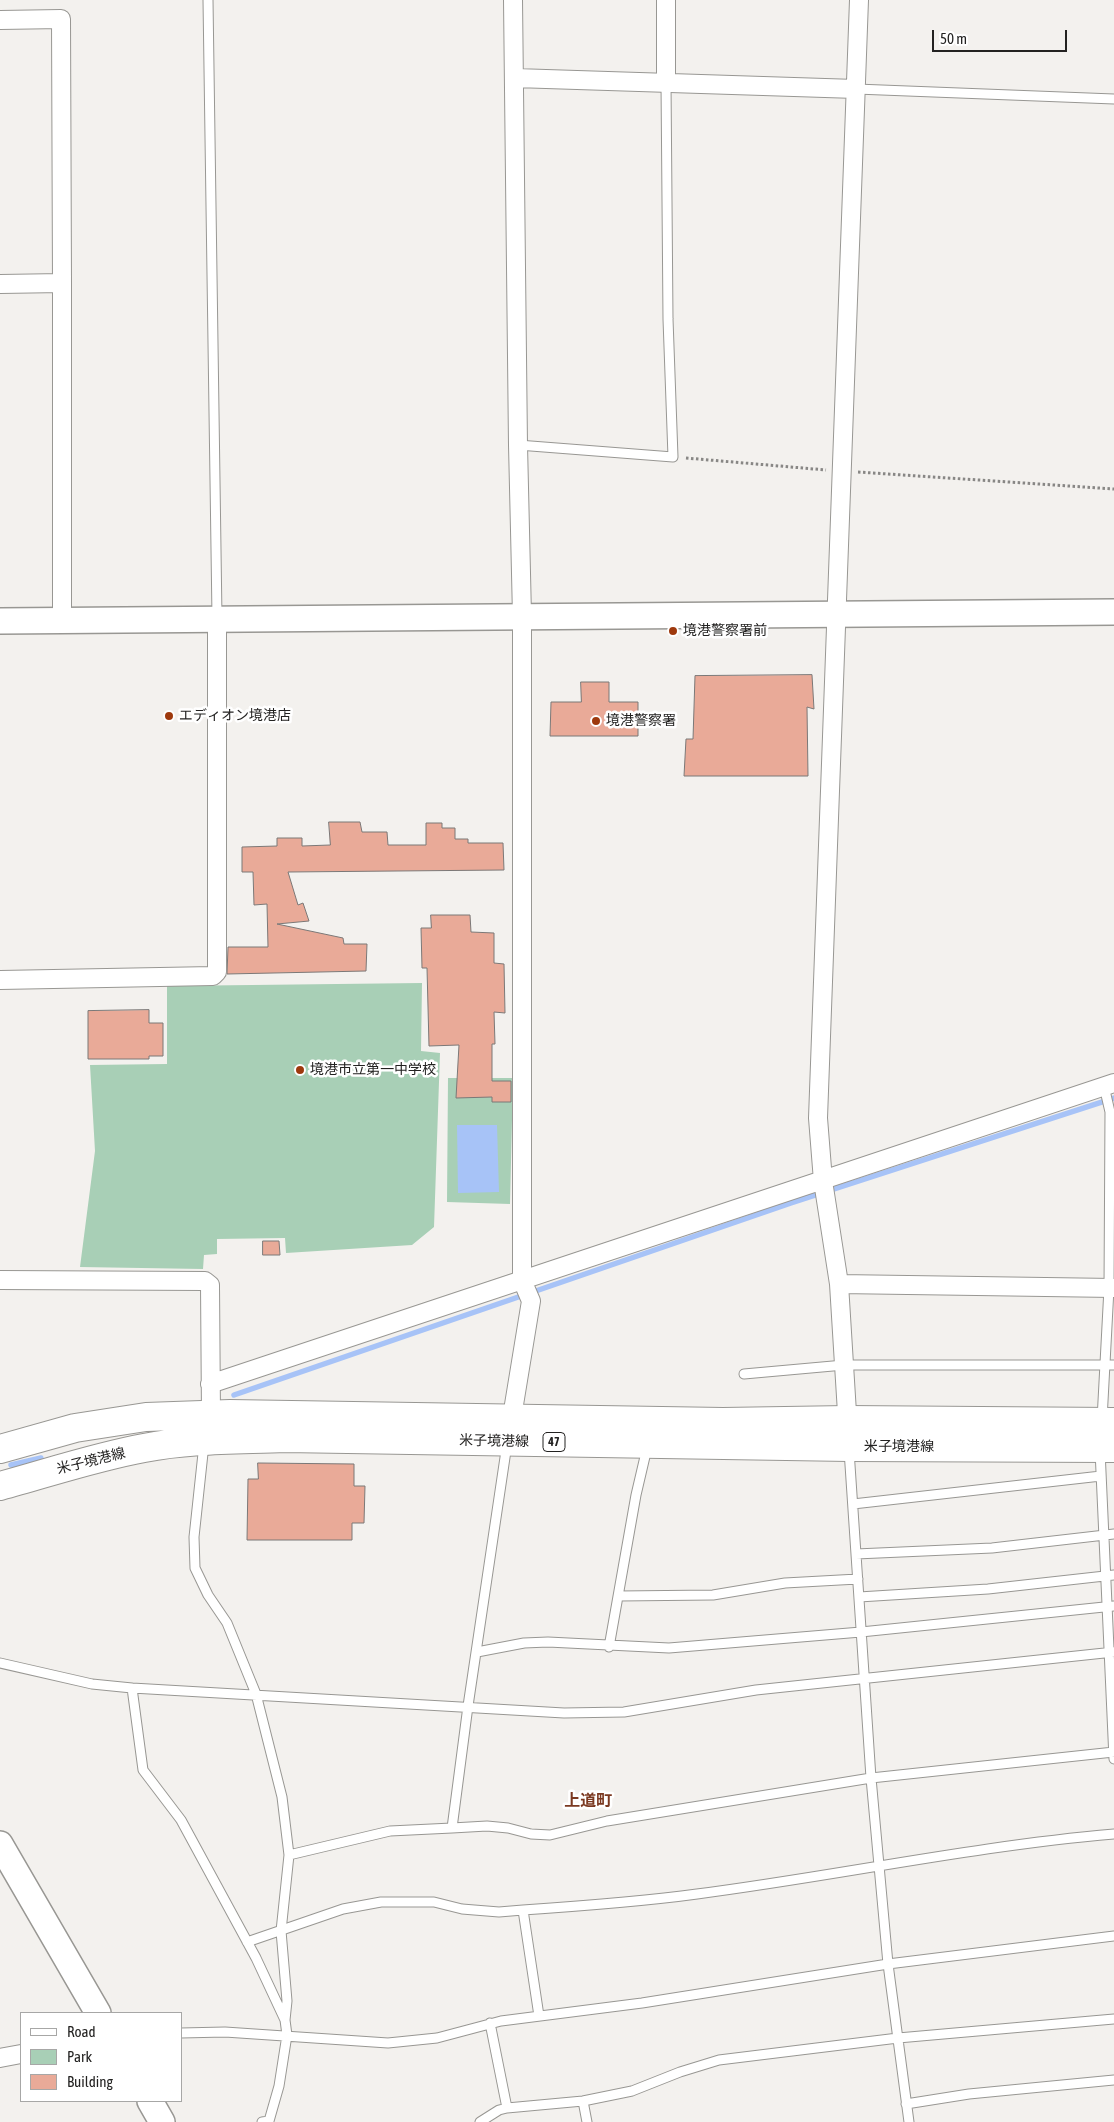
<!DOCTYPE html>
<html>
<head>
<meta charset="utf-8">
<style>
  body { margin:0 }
  #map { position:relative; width:1114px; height:2122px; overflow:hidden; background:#f3f1ee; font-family:"Asap Condensed",sans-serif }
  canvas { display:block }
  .legend { position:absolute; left:20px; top:2012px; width:162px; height:90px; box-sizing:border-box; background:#fff; border:1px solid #a7a7a6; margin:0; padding:6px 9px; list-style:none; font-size:15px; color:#232221 }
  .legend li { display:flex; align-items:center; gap:10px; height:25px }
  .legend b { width:25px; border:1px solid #a7a7a6 }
  .scale { position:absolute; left:932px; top:30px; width:135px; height:22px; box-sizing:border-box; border:2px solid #232221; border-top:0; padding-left:6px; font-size:15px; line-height:18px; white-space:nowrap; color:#232221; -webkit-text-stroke:4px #fff; paint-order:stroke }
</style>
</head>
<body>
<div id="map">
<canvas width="1114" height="2122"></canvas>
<ul class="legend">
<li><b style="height:6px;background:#fff"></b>Road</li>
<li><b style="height:14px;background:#a8cfb6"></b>Park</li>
<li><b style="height:14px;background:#e9aa98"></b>Building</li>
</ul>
<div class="scale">50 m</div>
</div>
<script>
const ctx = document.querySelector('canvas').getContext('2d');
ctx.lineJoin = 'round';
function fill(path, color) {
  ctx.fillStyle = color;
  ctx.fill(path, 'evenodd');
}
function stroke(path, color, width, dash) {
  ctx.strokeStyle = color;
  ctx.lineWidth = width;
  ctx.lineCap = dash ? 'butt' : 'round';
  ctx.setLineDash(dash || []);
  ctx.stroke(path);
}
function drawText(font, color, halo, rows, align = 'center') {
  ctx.font = font + ' "Asap Condensed","Noto Sans JP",sans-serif';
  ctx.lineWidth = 5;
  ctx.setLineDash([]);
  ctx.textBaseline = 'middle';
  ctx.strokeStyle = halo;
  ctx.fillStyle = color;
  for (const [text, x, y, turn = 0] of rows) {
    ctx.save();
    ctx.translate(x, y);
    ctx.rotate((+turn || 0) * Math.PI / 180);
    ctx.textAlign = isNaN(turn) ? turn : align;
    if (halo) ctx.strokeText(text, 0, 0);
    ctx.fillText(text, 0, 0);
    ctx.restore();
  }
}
fill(new Path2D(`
  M422 983 421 1051 440 1053 434 1227 412 1245 286 1253 285 1238 217 1239V1254L204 1255 203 1269 80 1267 95 1151 90 1065 167 1064V986Z
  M448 1078H513L510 1204 447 1202Z`), '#a8cfb6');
fill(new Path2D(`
  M457 1125H497L499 1192 458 1193Z`), '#a7c3f7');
stroke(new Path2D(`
  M234 1395 791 1203 1114 1098
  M11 1465 41 1458`), '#a7c3f7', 5.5);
const building = new Path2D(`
  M812 675 814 709 807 707 808 776H684L686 739H693L695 676Z
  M581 682H609V702H638V736H550L551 702H581Z
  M329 822H360L362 832H387L388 845H426V823H442V828H455V839H468V843H503L504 870 288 872 298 905 303 903 309 921 277 924 343 938 344 944H367L366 971 227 974 228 947H268L267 904 254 905 253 872H242V847L277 846V838H302V846L330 845Z
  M431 915H470L471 932 494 933V963L504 964 505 1013 494 1012 495 1044H492V1081H511V1102H492V1097L456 1098 459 1045 429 1046 427 968H422L421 928H431Z
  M149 1010V1023H163V1056H149V1059H88V1011Z
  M263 1241H279L280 1255H263Z
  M258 1463 354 1464V1486H365L364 1523H352V1540H247L248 1479H258Z`);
fill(building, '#e9aa98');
stroke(building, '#7b7877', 1);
const lane = new Path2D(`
  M208 0 217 617
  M856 89 1114 99
  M518 445 673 457 668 319 666 83
  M744 1374 844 1365H1114
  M1102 1420 1109 1288 1110 1112 1104 1086
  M204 1444 194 1537 195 1568 208 1595 227 1623 256 1694 282 1797 289 1855
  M849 1450 871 1778 888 1964 909 2122
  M1100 1450 1114 1759
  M853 1504 1101 1476
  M856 1554 992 1548 1114 1534
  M619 1596 713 1595 785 1583 858 1579
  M859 1597 988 1589 1114 1575
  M609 1647 636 1495 647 1448
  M477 1652 524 1643 548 1642 669 1648 861 1632 1114 1606
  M0 1663 92 1684 132 1688 143 1770 181 1820 256 1958 285 2020 287 2035 279 2086 269 2121 262 2122
  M132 1688 564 1713 624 1712 756 1690 1114 1652
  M452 1828 487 1826 508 1828 531 1834 550 1835 607 1821 871 1778 1114 1752
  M523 1910C581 1906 639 1902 697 1894 836 1876 974 1846 1114 1834
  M247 1942 343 1909 381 1902H434L462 1909 499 1912 523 1910 539 2016
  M285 2020 287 2001 281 1931 289 1855 390 1831 452 1828 468 1706 507 1444
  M490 2023 507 2108
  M181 2033 225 2032 388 2043 437 2038 501 2021 642 2003 888 1964 1114 1936
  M583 2101 587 2122
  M906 2104 969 2094 1114 2080
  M480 2122 499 2110 507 2108 583 2101 632 2091 680 2072 719 2060 898 2038 1114 2019`);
const street = new Path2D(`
  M666 0V83
  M0 20 61 19 62 283
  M515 78 856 89
  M0 284 62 283V621
  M0 980 213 976 217 972V620
  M0 1280 205 1281 210 1285 211 1415
  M839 1284 1114 1288
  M210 1384 1114 1083
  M510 1429 531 1301 522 1280V616L518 445 513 0
  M848 1429 839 1284 823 1181 818 1118 859 0
  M0 2058 21 2054`);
const secondary = new Path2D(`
  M0 621 1114 612
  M0 1844 98 2013
  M150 2101 162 2122`);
const primary = new Path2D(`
  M0 1449 75 1428 146 1417 230 1414 723 1422 847 1420 1114 1422
  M0 1486C48 1473 95 1457 144 1448 190 1439 239 1440 285 1438L849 1447 1114 1448`);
stroke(lane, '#989793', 11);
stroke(street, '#989793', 20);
stroke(secondary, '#989793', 28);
stroke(primary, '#989793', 30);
stroke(new Path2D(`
  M686 458 826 470
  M858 472 1114 489`), '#888785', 3, [2.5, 2.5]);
stroke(lane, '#fff', 9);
stroke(street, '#fff', 18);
stroke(secondary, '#fff', 25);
stroke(primary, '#fff', 28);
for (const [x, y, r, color] of [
  [673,631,5,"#9e390d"],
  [169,716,5,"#9e390d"],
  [596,721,5,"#9e390d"],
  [300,1070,5,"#9e390d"]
]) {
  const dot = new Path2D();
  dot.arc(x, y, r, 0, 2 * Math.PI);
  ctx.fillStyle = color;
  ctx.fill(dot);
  stroke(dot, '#fff', 2);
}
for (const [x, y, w] of [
  [554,1442,22]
]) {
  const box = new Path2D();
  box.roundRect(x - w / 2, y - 9.5, w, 19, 4);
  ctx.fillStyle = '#fff';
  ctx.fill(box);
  stroke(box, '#232221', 1);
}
drawText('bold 12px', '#232221', null, [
  ["47",554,1442]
]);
drawText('14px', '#232221', '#fff', [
  ["境港警察署前",683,631],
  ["エディオン境港店",179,716],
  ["境港警察署",606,721],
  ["境港市立第一中学校",310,1070]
], 'left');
drawText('14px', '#232221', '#fff', [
  ["米子境港線",494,1441,1],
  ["米子境港線",899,1447],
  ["米子境港線",91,1461,-14]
]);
drawText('bold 16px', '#7b3921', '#fff', [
  ["上道町",588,1801]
]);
</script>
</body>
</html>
